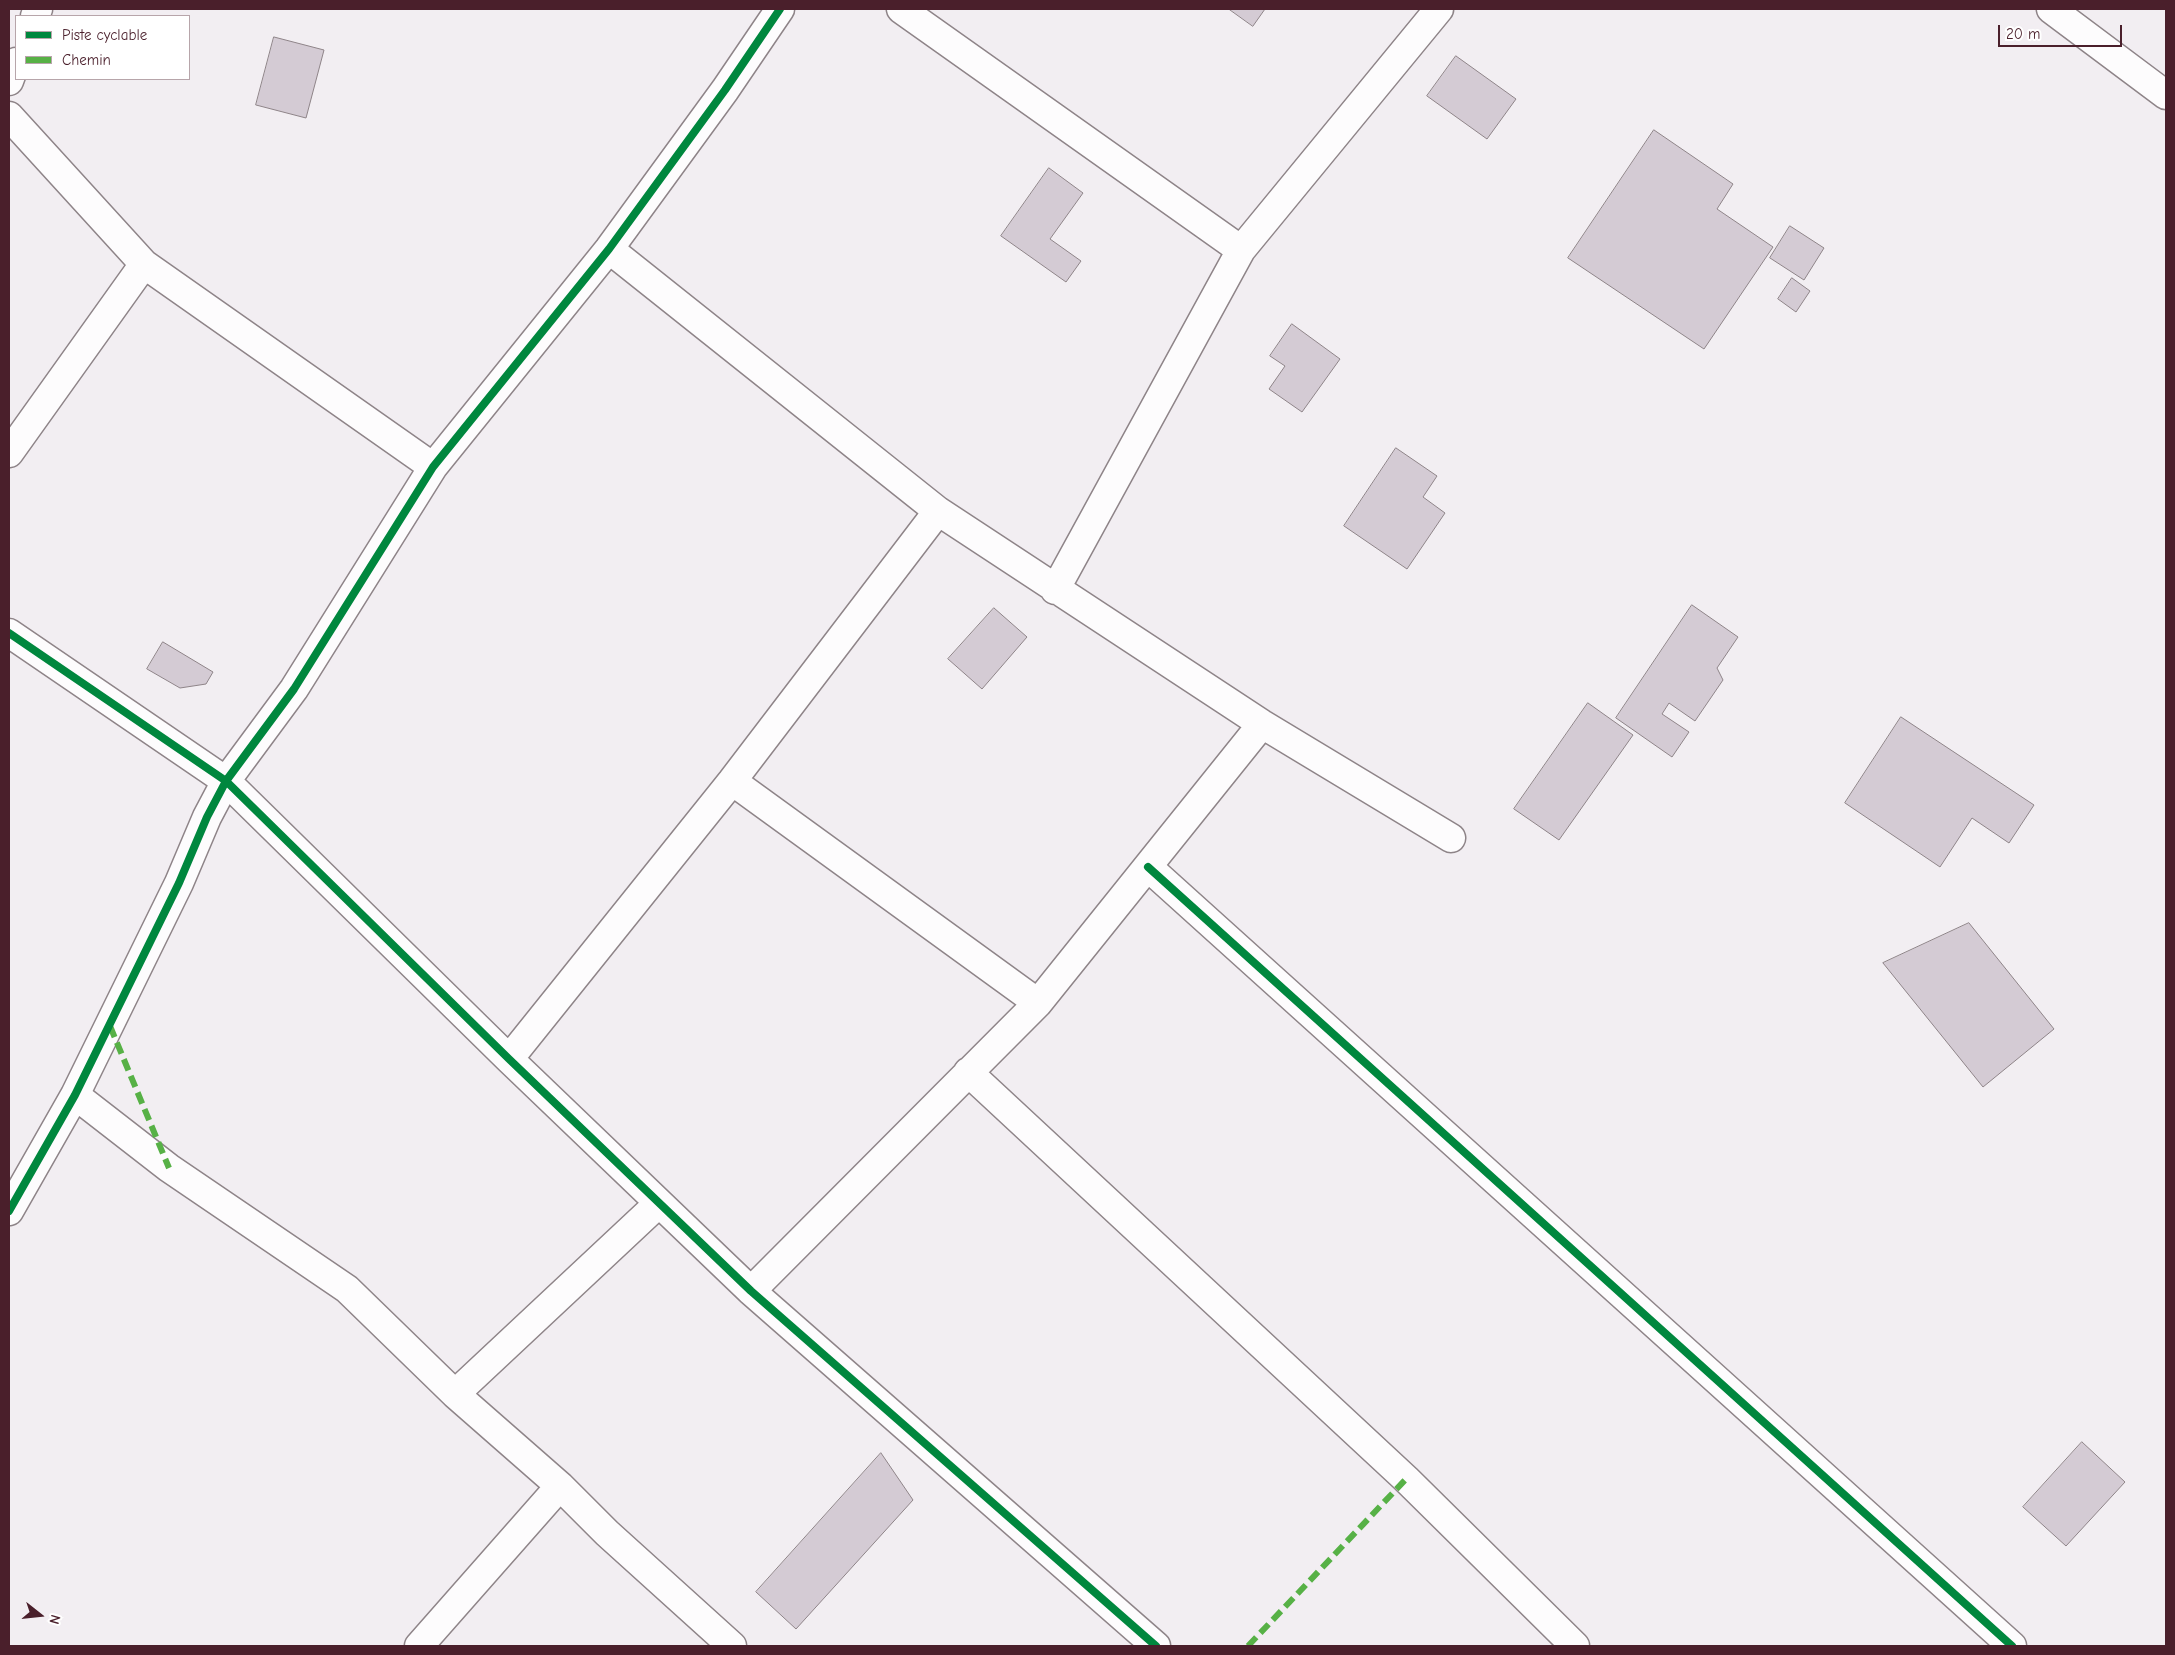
<!DOCTYPE html>
<html>
<head>
<meta charset="utf-8">
<style>
  body { margin:0 }
  #map { position:relative; width:2175px; height:1655px; overflow:hidden; background:#f2eef2; font-family:"Comic Neue",sans-serif }
  canvas { display:block }
  .frame { position:absolute; inset:0; border:10px solid #4a1f2b; pointer-events:none }
  .legend { position:absolute; left:15px; top:15px; width:175px; height:65px; box-sizing:border-box; background:#fff; border:1px solid #b7a5aa; margin:0; padding:6px 9px; list-style:none; font-size:15px; color:#4a1f2b }
  .legend li { display:flex; align-items:center; gap:10px; height:25px }
  .legend b { width:25px; border:1px solid #b7a5aa }
  .north { position:absolute; left:15px; top:1590px; width:50px; height:50px; -webkit-text-stroke:4px #fff; paint-order:stroke; rotate:106deg; font-size:14px; font-weight:700; line-height:20px; text-align:center; color:#4a1f2b }
  .north::after { content:''; display:block; margin:auto; width:18px; height:22px; background:#4a1f2b; clip-path:polygon(50% 0,100% 100%,50% 72%,0 100%) }
  .scale { position:absolute; left:1998px; top:25px; width:124px; height:22px; box-sizing:border-box; border:2px solid #4a1f2b; border-top:0; padding-left:6px; font-size:15px; line-height:18px; white-space:nowrap; color:#4a1f2b; -webkit-text-stroke:4px #fff; paint-order:stroke }
</style>
</head>
<body>
<div id="map">
<canvas width="2175" height="1655"></canvas>
<div class="frame"></div>
<ul class="legend">
<li><b style="height:6px;background:#00873e"></b>Piste cyclable</li>
<li><b style="height:6px;background:#57b146"></b>Chemin</li>
</ul>
<div class="north">N</div>
<div class="scale">20 m</div>
</div>
<script>
const ctx = document.querySelector('canvas').getContext('2d');
ctx.lineJoin = 'round';
function fill(path, color) {
  ctx.fillStyle = color;
  ctx.fill(path, 'evenodd');
}
function stroke(path, color, width, dash) {
  ctx.strokeStyle = color;
  ctx.lineWidth = width;
  ctx.lineCap = dash ? 'butt' : 'round';
  ctx.setLineDash(dash || []);
  ctx.stroke(path);
}
const building = new Path2D(`
  M1229 9H1265L1253 26Z
  M274 37 324 50 306 118 256 105Z
  M1456 56 1516 99 1487 139 1427 96Z
  M1654 130 1733 184 1717 209 1773 247 1704 349 1568 258Z
  M1049 168 1083 193 1050 239 1081 261 1066 282 1001 236Z
  M1790 226 1824 248 1804 280 1770 258Z
  M1792 278 1810 291 1796 312 1778 299Z
  M1292 324 1340 359 1302 412 1269 389 1285 366 1270 356Z
  M1396 448 1437 476 1423 497 1445 513 1407 569 1344 526Z
  M1692 605 1738 637 1717 668 1723 680 1695 721 1669 703 1662 714 1689 732 1672 757 1616 718Z
  M994 608 1027 637 982 689 948 659Z
  M163 642 213 672 206 684 180 688 147 669Z
  M1588 703 1633 735 1559 840 1514 809Z
  M1901 717 2034 805 2009 843 1972 818 1940 867 1845 803Z
  M1969 923 2054 1029 1983 1087 1883 963Z
  M2082 1442 2125 1482 2066 1546 2023 1507Z
  M881 1453 913 1500 796 1629 756 1592Z`);
fill(building, '#d4cbd4');
stroke(building, '#8e8488', 1);
const minor = new Path2D(`
  M901 9 1241 250
  M2051 9 2166 95
  M35 16 38 9
  M9 81 16 62
  M9 116 144 264 433 467
  M609 249 938 511 1262 724 1451 838
  M9 453 144 264
  M1055 590 1241 250 1439 9
  M9 633 226 781 509 1059 751 1291 1156 1646
  M732 781 1038 1003
  M1148 867 2012 1646
  M509 1059 732 781 938 511
  M968 1072 1406 1479 1575 1646
  M75 1095 169 1168 347 1289 455 1394 560 1486 607 1533 732 1646
  M9 1211 75 1095 179 883 207 817 226 781 294 689 433 467 609 249 725 90 780 9
  M751 1291 1038 1003 1262 724
  M455 1394 658 1204
  M419 1646 560 1486`);
stroke(minor, '#8e8488', 31);
stroke(minor, '#fdfcfd', 28);
stroke(new Path2D(`
  M110 1026 169 1168
  M1248 1646 1406 1479`), '#57b146', 6, [12, 6]);
stroke(new Path2D(`
  M9 633 226 781 509 1059 751 1291 1156 1646
  M1148 867 2012 1646
  M9 1211 75 1095 179 883 207 817 226 781 294 689 433 467 609 249 725 90 780 9`), '#00873e', 8);
</script>
</body>
</html>
